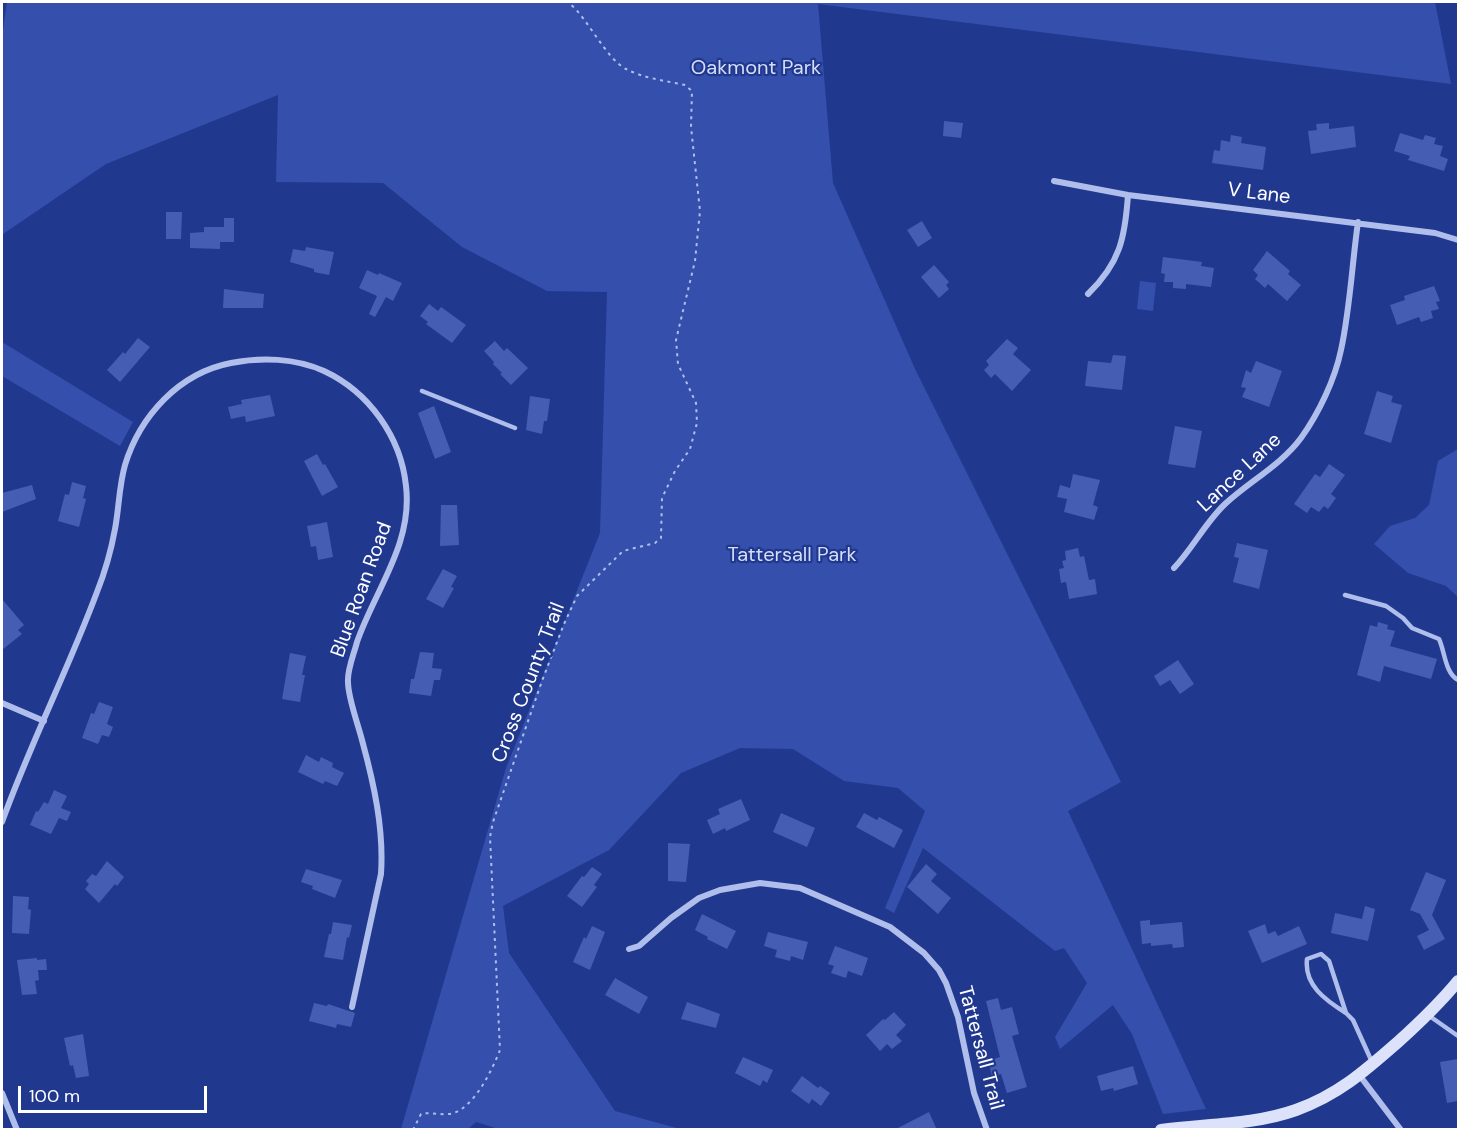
<!DOCTYPE html>
<html>
<head>
<meta charset="utf-8">
<style>
  body { margin:0 }
  #map { position:relative; width:1460px; height:1131px; overflow:hidden; background:#21388f; font-family:"DM Sans",sans-serif }
  canvas { display:block }
  .frame { position:absolute; inset:0; border:3px solid #fff; pointer-events:none }
  .scale { position:absolute; left:18px; top:1086px; width:189px; height:27px; box-sizing:border-box; border:3px solid #fff; border-top:0; padding-left:8px; font-size:18px; line-height:21px; white-space:nowrap; color:#fff; -webkit-text-stroke:4px #21388f; paint-order:stroke }
</style>
</head>
<body>
<div id="map">
<canvas width="1460" height="1131"></canvas>
<div class="frame"></div>
<div class="scale">100 m</div>
</div>
<script>
const ctx = document.querySelector('canvas').getContext('2d');
ctx.lineJoin = 'round';
function fill(path, color) {
  ctx.fillStyle = color;
  ctx.fill(path, 'evenodd');
}
function stroke(path, color, width, dash) {
  ctx.strokeStyle = color;
  ctx.lineWidth = width;
  ctx.lineCap = dash ? 'butt' : 'round';
  ctx.setLineDash(dash || []);
  ctx.stroke(path);
}
function drawText(font, color, halo, rows, align = 'center') {
  ctx.font = font + ' "DM Sans",sans-serif';
  ctx.lineWidth = 4.5;
  ctx.setLineDash([]);
  ctx.textBaseline = 'middle';
  ctx.strokeStyle = halo;
  ctx.fillStyle = color;
  for (const [text, x, y, turn = 0] of rows) {
    ctx.save();
    ctx.translate(x, y);
    ctx.rotate((+turn || 0) * Math.PI / 180);
    ctx.textAlign = isNaN(turn) ? turn : align;
    if (halo) ctx.strokeText(text, 0, 0);
    ctx.fillText(text, 0, 0);
    ctx.restore();
  }
}
fill(new Path2D(`
  M7 2H1435L1451 84 818 4 833 183 916 371 1121 782 1068 811 1206 1109 1163 1114 1132 1034 1113 1005 1060 1049 1055 1037 1087 983 1064 948 1055 951 923 848 894 913 885 908 925 811 898 788 844 781 793 749 740 748 681 773 609 850 503 906 509 953 615 1111 680 1129 502 1130 476 1122 468 1129H401L506 768 600 533 607 292 547 291 462 247 383 183 276 182 278 95 106 164 3 234 2 244V37Z
  M1140 281 1156 283 1153 311 1137 309Z
  M2 342 133 422 120 446 2 376Z
  M1458 449V597L1446 586 1408 573 1374 544 1390 526 1415 518 1429 505 1438 461Z`), '#3450ac');
fill(new Path2D(`
  M944 121 963 123 961 138 943 136Z
  M1329 123V129L1354 126 1356 147 1311 154 1308 131 1317 130 1316 124Z
  M1400 133 1423 140 1425 135 1436 138 1434 144 1443 146 1440 156 1448 159 1444 171 1408 160 1410 156 1394 151Z
  M1231 135 1242 137 1241 143 1266 147 1263 170 1212 163 1214 150 1220 151 1221 140 1230 142Z
  M166 212H182L181 239H166Z
  M224 218H234V242H220V249L190 248V233L204 232V227H224Z
  M922 221 932 238 918 247 907 230Z
  M306 247 334 252 329 275 314 272V269L290 262 293 249 305 251Z
  M1267 251 1290 271 1288 274 1301 285 1287 301 1268 284 1265 288 1255 279 1258 275 1253 270Z
  M1163 257 1202 262 1201 266 1214 268 1211 287 1186 284V289L1173 288V282H1164L1165 274 1161 273Z
  M934 265 949 282 946 285 949 289 939 298 921 277Z
  M367 270 378 275 379 273 402 283 393 301 386 297 375 317 369 314 377 296 359 288Z
  M1434 286 1440 301 1436 302 1439 309 1431 311 1433 318 1421 322 1419 317 1397 325 1390 305 1405 300 1404 296Z
  M224 289 264 294 263 308H223Z
  M429 304 438 311 441 307 466 325 452 343 426 324 428 322 420 316Z
  M138 338 150 347 120 382 107 370 123 352 125 354Z
  M1007 339 1018 348 1013 354 1031 370 1012 391 995 374 991 378 984 370 989 365 986 361Z
  M495 341 504 351 507 348 528 368 511 385 500 374 502 373 493 364 494 362 484 351Z
  M1113 355 1126 356 1122 390 1085 386 1088 361 1111 363Z
  M1256 361 1282 371 1269 407 1242 397 1246 388 1241 387 1246 370 1251 373Z
  M1377 391 1393 396 1391 402 1402 405 1391 443 1364 434Z
  M270 395 275 416 246 422 245 416 231 419 228 407 242 404 241 400Z
  M530 396 550 399 547 421H544L542 434 526 430Z
  M434 406 451 452 435 459 418 413Z
  M1175 426 1202 431 1195 468 1168 464Z
  M317 454 323 465 325 464 338 487 322 496 304 461Z
  M1329 464 1345 475 1331 494 1336 498 1328 509 1324 506 1319 512 1311 507 1307 513 1294 504 1315 474 1320 477Z
  M1073 474 1100 480 1093 505 1098 507 1094 520 1064 512 1067 499 1057 497 1060 485 1070 488Z
  M72 482 86 486 83 498 86 499 79 527 58 521 65 494 69 495Z
  M32 485 36 499 2 512V493Z
  M441 505H457L459 545 440 546Z
  M327 522 333 557 318 560 316 546 311 547 307 526Z
  M1237 543 1268 550 1259 589 1233 582 1239 558 1234 557Z
  M1078 548 1080 557 1084 556 1089 580 1095 579 1097 594 1069 599 1066 582 1061 583 1059 569 1064 568 1062 561 1066 560 1065 551Z
  M443 569 457 576 451 587 454 588 443 608 426 599Z
  M2 599 24 625 18 630 22 634 2 650Z
  M1378 622 1388 625 1387 629 1395 631 1390 646 1437 659 1431 679 1384 666 1380 682 1357 675 1370 625 1377 627Z
  M420 652 434 653 432 668 442 669 440 680H434L431 696 409 693 411 679H414Z
  M290 653 306 656 302 675H305L300 702 282 699Z
  M1178 660 1194 684 1180 694 1170 680 1160 686 1154 676Z
  M99 702 113 707 107 724 113 727 109 737 102 735 98 744 82 738 91 713 94 714Z
  M306 755 319 762 321 757 333 763 332 767 344 773 337 786 325 781 323 784 298 772Z
  M54 790 67 796 61 808 71 812 67 821 59 818 51 834 30 825 36 811 38 812 44 802 48 804Z
  M741 799 750 820 726 831 725 828 713 834 707 820 720 814 718 809Z
  M781 813 815 828 807 847 773 832Z
  M864 813 877 820 879 817 903 830 894 848 856 827Z
  M668 843 690 844 686 882 668 881Z
  M107 861 124 877 117 886 115 884 99 903 85 889 89 884 86 881 92 874 96 876Z
  M926 864 937 874 931 881 951 898 938 914 907 887Z
  M592 867 602 874 594 885 597 887 582 907 567 896 582 876 584 877Z
  M306 869 342 880 335 898 312 889 313 886 301 882Z
  M1426 872 1446 880 1432 915 1445 939 1424 950 1417 936 1429 930 1420 914 1410 910Z
  M13 896 29 897 28 909 31 910 29 934 12 933Z
  M1365 906 1375 909 1368 941 1331 933 1335 913 1362 919Z
  M702 914 736 931 727 949 707 939 708 937 695 930Z
  M1150 920V925L1182 922 1184 947 1173 948 1172 944 1151 946V943L1142 944 1140 921Z
  M333 922 352 925 349 938 347 937 343 960 324 957 329 934H331Z
  M1265 924 1268 934 1275 931 1278 936 1299 926 1307 944 1262 963 1248 931Z
  M592 926 605 932 590 970 573 962 584 937 586 939Z
  M768 932 808 942 803 960 791 956 790 961 775 957 777 950 764 946Z
  M835 946 868 958 862 976 848 971 846 978 831 973 834 966 828 964Z
  M37 958V960L46 959 47 970H38L39 980 35 981 37 994 22 995 17 960Z
  M615 978 648 997 639 1014 605 995Z
  M998 998 1001 1010 1012 1007 1019 1034 1012 1036 1027 1087 1007 1093 1001 1074 992 1076 988 1061 1000 1057 986 1001Z
  M687 1002 720 1014 716 1028 681 1019Z
  M314 1003 327 1006 328 1004 355 1013 351 1027 337 1024 336 1028 309 1021Z
  M894 1012 906 1025 896 1035 902 1041 892 1049 887 1044 880 1051 866 1035 883 1019 885 1020Z
  M83 1034 89 1076 76 1078 73 1065 70 1066 64 1038Z
  M743 1057 773 1070 767 1083 763 1080 760 1086 735 1073Z
  M1458 1059V1101L1447 1103 1440 1062Z
  M1133 1066 1138 1084 1114 1091 1113 1088 1101 1091 1097 1076Z
  M802 1076 818 1088 820 1086 830 1093 821 1106 812 1099 809 1104 791 1091Z
  M929 1112 937 1130H894Z`), '#455eb4');
stroke(new Path2D(`
  M413 1130 421 1114C430 1112 439 1115 449 1114 473 1111 492 1070 500 1050L490 837 493 822 542 681 564 624 577 596 623 551 655 543 661 538 662 498 675 471 690 449 697 423 696 403 678 364 676 340 695 261 700 211 691 127 692 91 685 85C666 81 643 78 626 69 606 59 588 18 568 2`), '#b0beec', 2, [3, 4.5]);
stroke(new Path2D(`
  M422 391 515 428
  M1345 595 1386 606 1403 618 1412 628 1439 639C1445 652 1445 673 1458 680
  M1346 1013C1325 1000 1304 985 1307 959L1321 954 1329 961 1346 1013 1353 1020 1372 1062
  M1428 1015 1458 1036`), '#b0beec', 4.5);
stroke(new Path2D(`
  M1054 181 1128 195 1435 233 1458 240
  M1088 294C1120 263 1125 238 1128 195
  M1174 568C1193 548 1205 523 1225 504 1250 481 1281 465 1301 438 1319 413 1335 379 1341 350 1350 309 1352 264 1358 222
  M2 703 44 721
  M2 822C30 744 68 670 97 592 105 572 111 551 115 529 119 508 119 486 125 465 140 416 179 373 231 363 261 357 295 358 324 371 369 392 401 437 406 486 413 544 375 590 357 642 354 654 347 670 348 682 348 698 358 724 362 740 374 784 384 829 381 874L352 1007
  M629 949 639 946 671 918 699 898 720 890 760 883 800 888 890 927 924 953 939 970 946 983 958 1017 974 1093 987 1130
  M1360 1076 1401 1130
  M2 1093 17 1130`), '#b0beec', 6);
stroke(new Path2D(`
  M1161 1130C1205 1124 1254 1125 1296 1110 1338 1095 1365 1071 1398 1042 1419 1023 1440 1003 1458 981`), '#dce2f9', 12);
drawText('20px', '#d5def9', '#21388f', [
  ["Oakmont Park",756,69],
  ["Tattersall Park",792,556]
]);
drawText('20px', '#fff', '#21388f', [
  ["V Lane",1259,194,7],
  ["Lance Lane",1240,473,-43],
  ["Blue Roan Road",362,590,-70],
  ["Cross County Trail",529,683,-69],
  ["Tattersall Trail",980,1048,75]
]);
</script>
</body>
</html>
